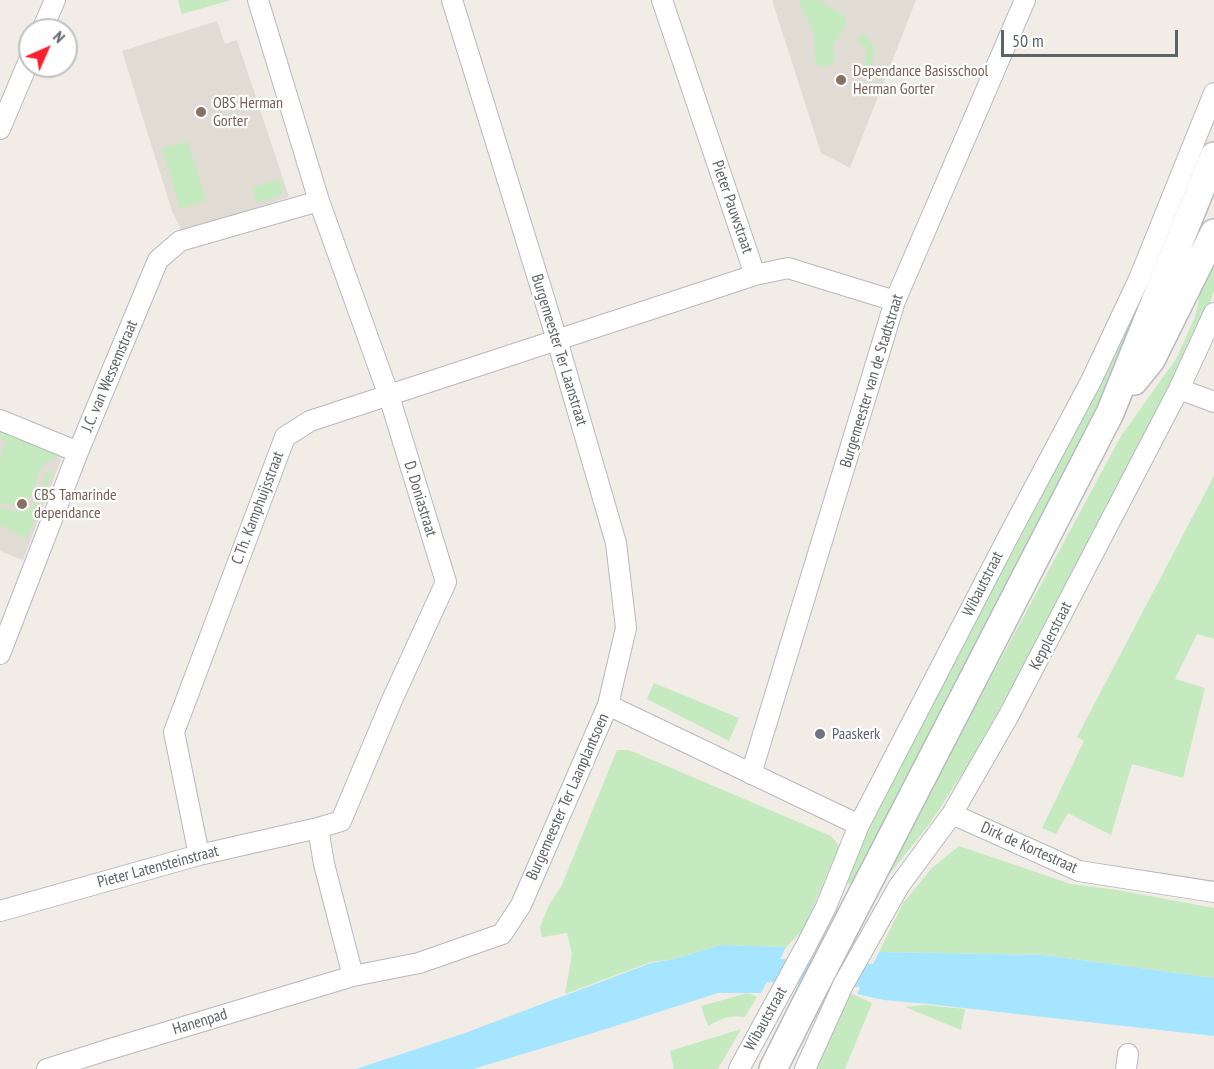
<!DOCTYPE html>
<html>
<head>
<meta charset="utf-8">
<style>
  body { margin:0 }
  #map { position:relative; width:1214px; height:1069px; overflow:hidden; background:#f1ece5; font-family:"PT Sans Narrow",sans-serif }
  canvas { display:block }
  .north { position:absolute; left:18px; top:18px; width:60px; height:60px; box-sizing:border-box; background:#fff; border:2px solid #bec1c2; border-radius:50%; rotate:45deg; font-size:16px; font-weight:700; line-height:24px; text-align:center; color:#5c6367 }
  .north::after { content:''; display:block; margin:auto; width:21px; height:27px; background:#fb202e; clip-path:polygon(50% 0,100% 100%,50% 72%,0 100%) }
  .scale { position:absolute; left:1001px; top:30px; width:177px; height:27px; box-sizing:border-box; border:3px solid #5c6367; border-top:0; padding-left:8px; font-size:18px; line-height:21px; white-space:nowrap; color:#5c6367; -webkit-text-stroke:4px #fff; paint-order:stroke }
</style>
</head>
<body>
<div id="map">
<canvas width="1214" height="1069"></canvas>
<div class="north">N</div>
<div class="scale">50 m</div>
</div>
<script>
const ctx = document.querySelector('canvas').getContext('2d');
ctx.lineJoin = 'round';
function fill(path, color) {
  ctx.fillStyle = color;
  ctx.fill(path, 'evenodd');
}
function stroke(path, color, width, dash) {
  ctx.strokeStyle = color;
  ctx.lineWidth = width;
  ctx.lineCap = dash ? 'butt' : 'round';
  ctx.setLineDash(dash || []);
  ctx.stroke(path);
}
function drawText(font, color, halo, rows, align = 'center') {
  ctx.font = font + ' "PT Sans Narrow",sans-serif';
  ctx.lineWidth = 4.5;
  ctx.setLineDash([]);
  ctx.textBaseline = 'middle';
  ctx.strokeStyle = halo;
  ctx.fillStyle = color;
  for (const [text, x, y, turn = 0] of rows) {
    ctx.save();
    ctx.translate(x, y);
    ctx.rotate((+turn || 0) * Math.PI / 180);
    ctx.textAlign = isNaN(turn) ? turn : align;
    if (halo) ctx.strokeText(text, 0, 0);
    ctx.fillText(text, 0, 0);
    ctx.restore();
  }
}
fill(new Path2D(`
  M772 0H916L850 168 821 153Z
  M217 21 225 44 237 40 289 197 183 234 172 211 122 51Z
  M0 432 62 457 23 560 0 551Z`), '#e0dcd4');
fill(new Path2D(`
  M178 0H231L182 14Z
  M801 0H818L845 16C849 29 838 33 834 44 831 55 840 58 828 67 823 67 818 66 815 61 814 56 816 44 814 36 811 24 805 15 799 4Z
  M861 33C874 42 877 54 871 68L864 65C868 53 868 47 857 40Z
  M188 141 206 201 180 209 162 148Z
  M279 179 284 194 257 203 252 188Z
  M1214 258V290L1208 308 1176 372 1022 669 967 767 928 826 883 882 940 772 1121 436 1176 359 1195 317 1203 279Z
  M1136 312 1146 317 879 834 851 885 846 882C896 764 959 653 1019 540 1058 464 1097 388 1136 312Z
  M0 432 62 457C52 456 44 463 39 472 36 476 37 482 35 486 33 493 29 499 26 504L22 506 0 503V455L2 454 3 448 6 442 0 437Z
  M50 470 53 472 27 538 0 525V507L13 511 32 508 42 487 45 474Z
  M1214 476V639L1197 634 1175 679 1205 688 1183 778 1132 764 1111 835 1068 813 1056 834 1042 828 1084 741 1077 737Z
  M654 683 739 718 729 741 647 699Z
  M617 750H629L831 836 839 846 804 929 786 947 721 945 674 959 651 962 565 994 572 954 567 933 542 937 540 927 549 905 561 887Z
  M959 846 1071 884 1117 890 1214 908V978L1044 955 879 952 903 903 932 868Z
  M748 993 757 997 745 1017C729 1015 722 1018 708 1026L701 1006Z
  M850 993 872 1003 845 1069H817Z
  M926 1005 965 1009 961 1030 905 1007Z
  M741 1029 718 1069H674L670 1051Z`), '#c5eabf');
fill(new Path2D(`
  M721 945 786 947 780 959 873 964 879 952 1044 955 1214 978V1036L928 1004 884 1000 857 994 860 987 767 982 761 993H718L593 1033 473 1069H356L465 1033 651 963 674 959Z`), '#a6e5ff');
const street = new Path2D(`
  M452 0 557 340 616 543 626 628 608 705
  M662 0 755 275
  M42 30 55 0
  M0 129 30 58
  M1179 389 1214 402
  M0 420 78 452
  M0 654 78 452 158 260 180 241 319 201
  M751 774 895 301 1025 0
  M952 814 1079 871 1214 892
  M318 828 324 864 353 976
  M199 855 174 732 285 437 310 421 755 275 788 268 895 301
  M0 911 199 855 318 828 341 821 392 700 446 582 389 396 319 201 258 0
  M47 1069 107 1050 353 976 419 963 502 934 521 905 608 705 859 825
  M739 1069 807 944 826 907 859 825 1008 537 1091 381 1139 279 1214 93
  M805 1069 843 985 899 886 952 814 1009 715 1179 389 1214 313
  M1126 1069 1128 1054`);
const secondary = new Path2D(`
  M1134 381 1151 360 1214 233
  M773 1069 805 1005 1110 413 1214 156`);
stroke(street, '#b5b9bd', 22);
stroke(secondary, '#b6bbc0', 30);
stroke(street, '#fff', 20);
stroke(secondary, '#fff', 27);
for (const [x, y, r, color] of [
  [841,80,6,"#8d6e63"],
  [201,112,6,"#8d6e63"],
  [22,504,6,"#8d6e63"],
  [820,734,6,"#6b7280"]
]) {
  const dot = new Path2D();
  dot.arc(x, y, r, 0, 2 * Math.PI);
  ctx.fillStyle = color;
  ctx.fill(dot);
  stroke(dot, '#fff', 2);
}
drawText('16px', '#785e54', '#fff', [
  ["Dependance Basisschool",853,71],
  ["Herman Gorter",853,89],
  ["OBS Herman",213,103],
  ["Gorter",213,121],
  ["CBS Tamarinde",34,495],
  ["dependance",34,513]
], 'left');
drawText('16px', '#5c6367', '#fff', [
  ["Pieter Pauwstraat",732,207,71],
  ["Burgemeester Ter Laanstraat",559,350,73],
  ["J.C. van Wessemstraat",110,376,-67],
  ["Burgemeester van de Stadtstraat",872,381,-73],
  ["D. Doniastraat",420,499,73],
  ["C.Th. Kamphuijsstraat",258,508,-69],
  ["Wibautstraat",983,584,-63],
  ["Kepplerstraat",1051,636,-63],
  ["Burgemeester Ter Laanplantsoen",568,797,-66],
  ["Dirk de Kortestraat",1029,848,24],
  ["Pieter Latensteinstraat",158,867,-15],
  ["Wibautstraat",766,1019,-61],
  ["Hanenpad",200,1022,-17]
]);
drawText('16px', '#5b616d', '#fff', [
  ["Paaskerk",832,734]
], 'left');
</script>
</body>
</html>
